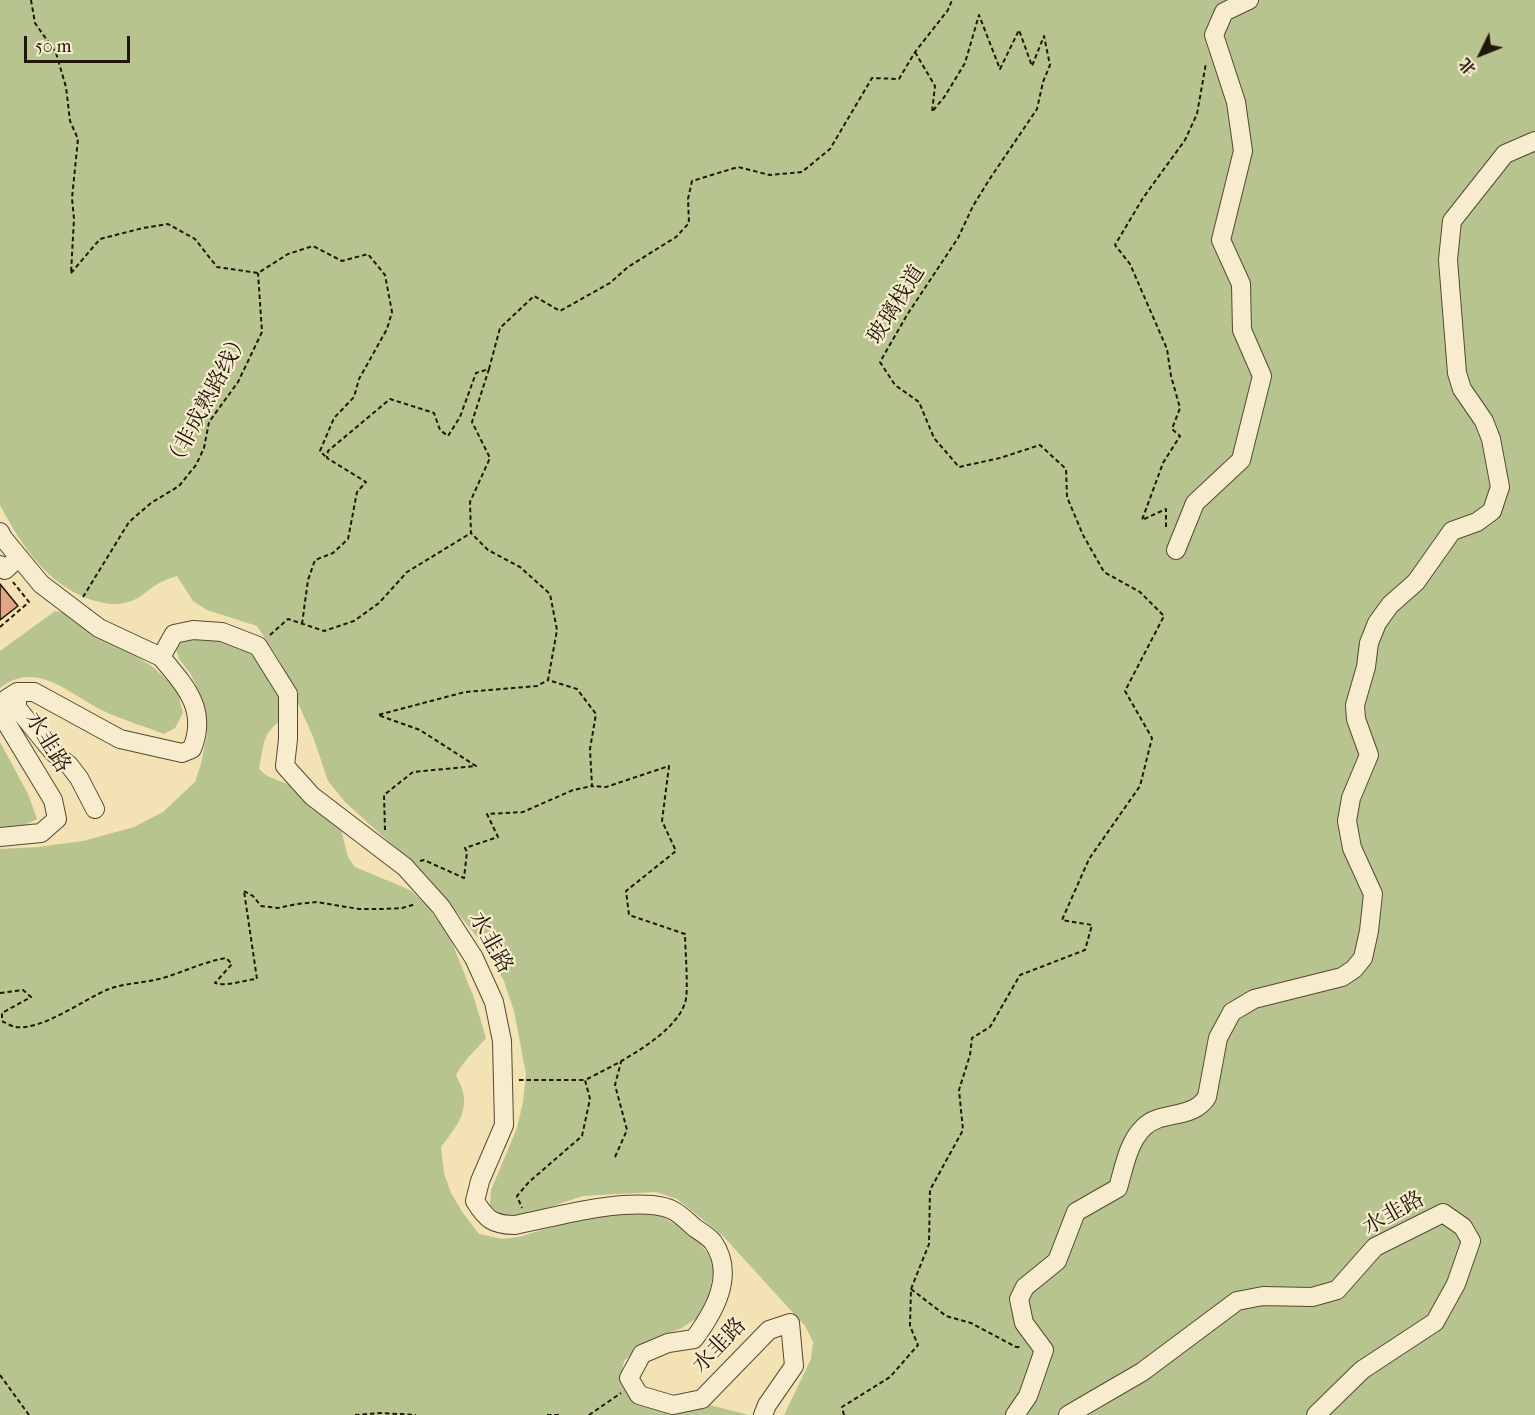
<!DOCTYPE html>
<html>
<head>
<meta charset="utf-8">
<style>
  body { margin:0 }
  #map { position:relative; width:1535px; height:1415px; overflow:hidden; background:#f2e2b4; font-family:"IM FELL French Canon","Noto Serif SC",serif }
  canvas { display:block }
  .north { position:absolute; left:1451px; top:24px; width:60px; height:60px; -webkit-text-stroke:4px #f7ecce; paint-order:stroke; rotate:227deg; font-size:16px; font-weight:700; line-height:24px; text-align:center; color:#211607 }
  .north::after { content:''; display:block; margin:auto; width:21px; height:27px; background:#211607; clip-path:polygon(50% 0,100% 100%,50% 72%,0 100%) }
  .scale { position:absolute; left:24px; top:36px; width:106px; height:27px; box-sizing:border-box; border:3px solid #211607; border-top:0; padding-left:8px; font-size:18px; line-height:21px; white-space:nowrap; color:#211607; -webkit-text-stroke:4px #f7ecce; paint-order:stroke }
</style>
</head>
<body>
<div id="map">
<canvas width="1535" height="1415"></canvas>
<div class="north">北</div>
<div class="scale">50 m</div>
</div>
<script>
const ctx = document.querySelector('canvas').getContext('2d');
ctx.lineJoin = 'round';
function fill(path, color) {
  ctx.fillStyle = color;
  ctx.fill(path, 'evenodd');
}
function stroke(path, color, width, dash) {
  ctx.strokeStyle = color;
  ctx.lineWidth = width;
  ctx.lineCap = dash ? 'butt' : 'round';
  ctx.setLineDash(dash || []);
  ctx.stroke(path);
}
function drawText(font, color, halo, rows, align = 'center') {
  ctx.font = font + ' "IM FELL French Canon","Noto Serif SC",serif';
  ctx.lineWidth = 4.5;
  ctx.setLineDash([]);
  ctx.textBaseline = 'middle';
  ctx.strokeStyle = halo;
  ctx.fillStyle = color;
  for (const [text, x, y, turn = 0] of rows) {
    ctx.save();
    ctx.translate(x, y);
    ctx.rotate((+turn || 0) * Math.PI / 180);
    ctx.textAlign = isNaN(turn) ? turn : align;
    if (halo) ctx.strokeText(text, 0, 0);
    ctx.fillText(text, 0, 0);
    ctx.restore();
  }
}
fill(new Path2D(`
  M0 0H1535V1415H784L811 1359 813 1342 805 1326 723 1236 677 1199 656 1192 583 1196 517 1218 504 1216 490 1206 491 1190 517 1128 523 1102 526 1074 514 1011 504 981 483 944 426 875 346 803 328 781 314 739 279 660 257 626 207 610 193 601 177 576C170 578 162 581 156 585 146 591 140 599 128 602 117 606 107 604 96 601 50 589 21 545 0 505Z
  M55 611 70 614 153 667 177 690 183 713 175 728 164 734C145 726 125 721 106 712 72 698 39 658 0 688V651Z
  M179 639 219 641 247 649 290 702 289 714C262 733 265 738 259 769L267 776 287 784 301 792 341 829 348 857 355 867 410 890 427 906 449 935 474 998 486 1038C476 1050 463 1061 456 1075 473 1106 461 1121 441 1147L444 1173 451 1193 463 1213 479 1234 502 1239 519 1237 584 1217 640 1212 659 1215 671 1222 694 1236 709 1255 714 1270 709 1295 697 1318 680 1329 661 1335 641 1345 624 1361 620 1382 749 1415H0V849L38 847 83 841 134 827 163 812 195 782 201 764 207 734 201 697 190 673 179 659 176 649Z
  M0 742 28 794 37 819 21 827 0 830Z`), '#b8c48f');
const building = new Path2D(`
  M0 584 18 606 0 620Z`);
fill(building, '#e3a786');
stroke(building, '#211607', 1.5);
const minor = new Path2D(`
  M0 532 3 538 41 584 99 628 161 657
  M1176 550 1195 503 1241 460 1262 376 1242 330 1241 284 1221 240 1243 151 1236 102 1214 35 1224 12 1249 0
  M0 565 5 570 19 557
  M17 692V708L53 752 69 765 79 778 95 809
  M0 837 41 833 57 819 53 800 1 714 5 700 17 692H34L120 739 182 753 192 749C208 709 185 686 161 657L174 634 193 630 222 632 258 646 288 694V739L285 766 312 796 405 867 441 907 474 958 494 1002 502 1041 504 1125 480 1181 475 1201C486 1219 493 1225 515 1225 560 1216 606 1202 652 1205 674 1207 679 1214 695 1228 701 1232 709 1237 713 1242 736 1275 714 1312 694 1339L668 1343 642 1354 629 1378 639 1395 673 1405 702 1399 769 1330 790 1323 794 1366 767 1405 763 1415
  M1015 1415 1028 1396 1044 1350 1024 1323 1019 1299 1025 1287 1057 1261 1076 1212 1118 1188C1124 1168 1128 1142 1144 1127 1161 1110 1193 1120 1207 1097L1218 1038 1232 1012 1254 999 1342 977 1354 969 1363 958 1369 931 1373 894 1352 848 1347 821 1351 798 1369 755 1356 719 1355 705 1366 667 1369 643 1377 623 1390 605 1416 582 1452 531 1477 522 1492 511 1500 487 1491 439 1484 421 1462 389 1457 373 1448 260 1452 221 1505 154 1535 141
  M1068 1415 1142 1372 1237 1301 1263 1296 1312 1297 1337 1290 1375 1247 1443 1213 1463 1227 1471 1241 1456 1284 1435 1322 1362 1370 1316 1415`);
stroke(minor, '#554932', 20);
stroke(new Path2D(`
  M31 0 35 23 56 53 66 87 70 121 78 139 72 198 74 219 71 273
  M71 273 100 239 143 228 168 224 195 239 217 267 258 273 288 254 313 246 342 261 368 254 385 275 392 312 387 329 359 379 354 397 334 418 320 451 327 458
  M489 369 472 422 490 458 470 502 471 533 488 550 520 567 550 594 557 630 548 680 577 689 596 714 590 749 592 786 606 787 669 766 662 821 676 851 626 891 629 915 685 934C685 947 689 993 685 1003 674 1036 615 1065 585 1080L590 1099 582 1136 529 1182 517 1196 522 1208
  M1166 527V509L1142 520 1163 463 1180 436 1172 429 1180 408 1171 376 1167 349 1130 264 1115 245 1143 198 1185 140 1197 114 1206 63
  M83 597 129 522 151 503 179 486 196 465 204 448 209 422 238 382 262 332 258 273
  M302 624 308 580 315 560 333 553 348 539 357 492 366 482 327 458 328 451 390 399 434 413 440 430 448 436 460 417 476 373 489 369 500 328 534 296 560 311 610 283 628 267 676 237 689 223 688 199 692 181 738 167 770 175 802 172 830 149 872 78 899 79 915 52 948 10 952 0
  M0 627 29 602 13 582
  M270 635 288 619 324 631 354 621 379 603 407 572 471 533
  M385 830 384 795 413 772 476 766 420 730 378 715 465 692 537 686 548 680
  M420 861 424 860 464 878 467 852 465 848 498 837 487 814 523 812 573 790 592 786
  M244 891 253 896 261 906 278 908 297 904 317 902 359 909H383L402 908 416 904
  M0 993 23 990 31 997 2 1013V1021C6 1023 11 1026 15 1027 42 1031 84 999 109 989 126 983 143 983 159 979 182 973 202 962 226 958L232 964 215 983C231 987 241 980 257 979L244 891
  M519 1080H585
  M615 1157 627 1130 615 1085 621 1062
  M911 1289 946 1316 971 1323 1016 1347H1021
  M0 1375 29 1415
  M355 1415 380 1413 416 1415
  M547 1415H559
  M589 1415 621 1393
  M844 1415 842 1407 890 1377 918 1345 910 1326 911 1289 929 1244 930 1190 963 1130 959 1090 970 1055 972 1038 990 1027 1020 975 1085 950 1092 925 1062 920 1089 859 1140 786 1152 738 1125 691 1164 616 1140 592 1104 572 1083 535 1067 497 1066 469 1040 445 1000 458 959 467 934 438 919 402 895 385 880 362 907 315 958 238 973 206 989 180 1037 109 1043 82 1050 65 1044 36 1032 66 1019 30 1000 69 979 15 965 63 945 96 932 112 935 86 915 52`), '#211607', 2, [4.5, 3]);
stroke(minor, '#f7ecce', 18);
drawText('22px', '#211607', '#f7ecce', [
  ["玻璃栈道",897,305,-58],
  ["（非成熟路线）",208,401,-62],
  ["水韭路",47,743,59],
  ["水韭路",490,943,61],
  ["水韭路",1394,1214,-29],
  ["水韭路",720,1346,-46]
]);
</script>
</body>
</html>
